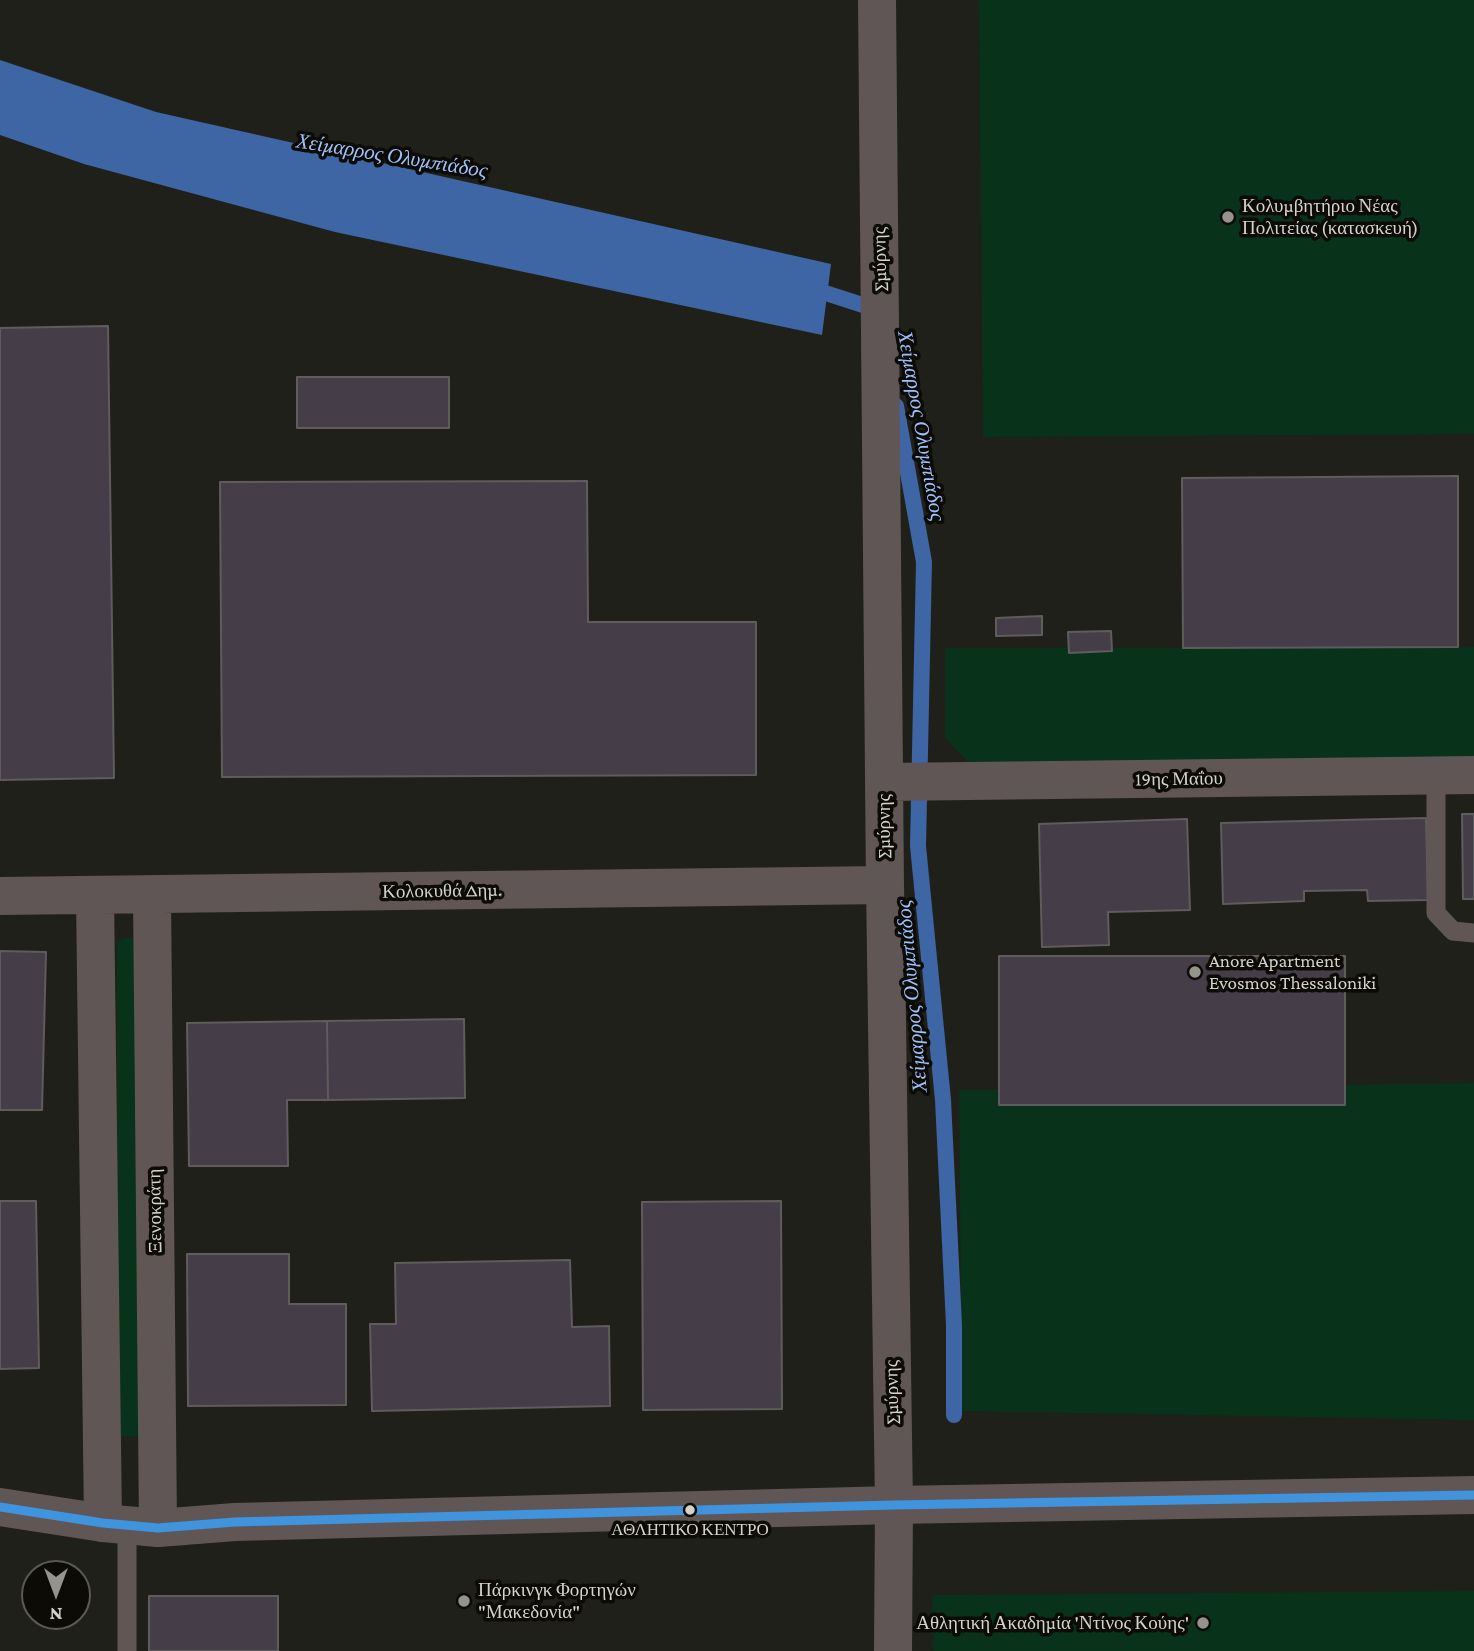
<!DOCTYPE html>
<html>
<head>
<meta charset="utf-8">
<style>
  body { margin:0 }
  #map { position:relative; width:1474px; height:1651px; overflow:hidden; background:#20201a; font-family:"Crimson Pro",serif }
  canvas { display:block }
  .north { position:absolute; left:21px; top:1560px; width:70px; height:70px; box-sizing:border-box; background:#0c0b06; border:2px solid #5c5b54; border-radius:50%; rotate:180deg; font-size:19px; font-weight:700; line-height:28px; text-align:center; color:#d3d2ca }
  .north::after { content:''; display:block; margin:auto; width:24px; height:32px; background:#94948c; clip-path:polygon(50% 0,100% 100%,50% 72%,0 100%) }
</style>
</head>
<body>
<div id="map">
<canvas width="1474" height="1651"></canvas>
<div class="north">N</div>
</div>
<script>
const ctx = document.querySelector('canvas').getContext('2d');
ctx.lineJoin = 'round';
function fill(path, color) {
  ctx.fillStyle = color;
  ctx.fill(path, 'evenodd');
}
function stroke(path, color, width, dash) {
  ctx.strokeStyle = color;
  ctx.lineWidth = width;
  ctx.lineCap = dash ? 'butt' : 'round';
  ctx.setLineDash(dash || []);
  ctx.stroke(path);
}
function drawText(font, color, halo, rows, align = 'center') {
  ctx.font = font + ' "Crimson Pro",serif';
  ctx.lineWidth = 7;
  ctx.setLineDash([]);
  ctx.textBaseline = 'middle';
  ctx.strokeStyle = halo;
  ctx.fillStyle = color;
  for (const [text, x, y, turn = 0] of rows) {
    ctx.save();
    ctx.translate(x, y);
    ctx.rotate((+turn || 0) * Math.PI / 180);
    ctx.textAlign = isNaN(turn) ? turn : align;
    if (halo) ctx.strokeText(text, 0, 0);
    ctx.fillText(text, 0, 0);
    ctx.restore();
  }
}
fill(new Path2D(`
  M979 0H1474V434L983 437Z
  M1474 647V760L969 763 945 738V648Z
  M127 937 140 942 141 1437 117 1436V942Z
  M1474 1083V1420L962 1411 959 1090Z
  M1474 1591V1651H933L932 1595Z`), '#083219');
fill(new Path2D(`
  M0 60 156 112 831 264 822 335 335 232 84 164 0 135Z`), '#3e65a4');
stroke(new Path2D(`
  M807 287 875 309 878 313
  M896 406 924 562 918 846 943 1100 954 1325V1415`), '#3e65a4', 16);
const building = new Path2D(`
  M108 326 114 778 0 780V328Z
  M297 377H449V428H297Z
  M1458 476V647L1183 648 1182 478Z
  M587 481 588 622H756V775L222 777 220 482Z
  M1042 616V635L996 636V618Z
  M1111 631 1112 651 1069 653 1068 632Z
  M1462 814H1474V899H1463Z
  M1426 818 1428 900 1368 901 1367 890 1304 891V901L1223 904 1221 823Z
  M1187 819 1190 910 1108 912 1109 945 1042 947 1039 824Z
  M0 951 46 952 42 1110H0Z
  M999 956H1345V1105H999Z
  M464 1019 465 1098 328 1100 327 1021Z
  M327 1021 328 1100H287L288 1166H189L187 1023Z
  M0 1201H36L39 1368 0 1369Z
  M781 1201 782 1409 643 1410 642 1202Z
  M187 1254H289V1304H346V1405L188 1406Z
  M570 1260 572 1327 609 1326 610 1406 372 1411 370 1324H396L395 1263Z
  M149 1596H278V1651H149Z`);
fill(building, '#453d47');
stroke(building, '#5e5c5c', 2);
stroke(new Path2D(`
  M1436 776V913L1453 931 1474 933
  M127 1525V1651`), '#615656', 19);
stroke(new Path2D(`
  M877 0 885 885 894 1505 893 1651
  M884 782 1474 775
  M152 895 158 1528
  M0 896 885 885
  M95 896 103 1523`), '#615656', 38);
stroke(new Path2D(`
  M0 1507 103 1523 158 1528 235 1522 894 1505 1474 1495`), '#615656', 38);
stroke(new Path2D(`
  M0 1507 103 1523 158 1528 235 1522 894 1505 1474 1495`), '#4094de', 9);
for (const [x, y, r, color] of [
  [1228,217,7,"#94948c"],
  [1195,972,7,"#94948c"],
  [690,1510,6,"#d3d2ca"],
  [464,1601,7,"#94948c"],
  [1203,1623,7,"#94948c"]
]) {
  const dot = new Path2D();
  dot.arc(x, y, r, 0, 2 * Math.PI);
  ctx.fillStyle = color;
  ctx.fill(dot);
  stroke(dot, '#0c0b06', 2.5);
}
drawText('17px', '#d3d2ca', '#0c0b06', [
  ["ΑΘΛΗΤΙΚΟ ΚΕΝΤΡΟ",690,1530]
]);
drawText('19px', '#d3d2ca', '#0c0b06', [
  ["Κολυμβητήριο Νέας",1242,206],
  ["Πολιτείας (κατασκευή)",1242,228],
  ["Anore Apartment",1209,961],
  ["Evosmos Thessaloniki",1209,983],
  ["Πάρκινγκ Φορτηγών",478,1590],
  ["\"Μακεδονία\"",478,1612],
  ["Αθλητική Ακαδημία 'Ντίνος Κούης'",1189,1623,"right"]
], 'left');
drawText('19px', '#d3d2ca', '#0c0b06', [
  ["Σμύρνης",880,259,-91],
  ["19ης Μαΐου",1179,779,-1],
  ["Σμύρνης",884,826,-90],
  ["Κολοκυθά Δημ.",442,891,-1],
  ["Ξενοκράτη",155,1211,-91],
  ["Σμύρνης",892,1392,-91]
]);
drawText('italic 21px', '#9dc0fa', '#0c0b06', [
  ["Χείμαρρος Ολυμπιάδος",392,156,9],
  ["Χείμαρρος Ολυμπιάδος",921,426,80],
  ["Χείμαρρος Ολυμπιάδος",912,996,-95]
]);
</script>
</body>
</html>
